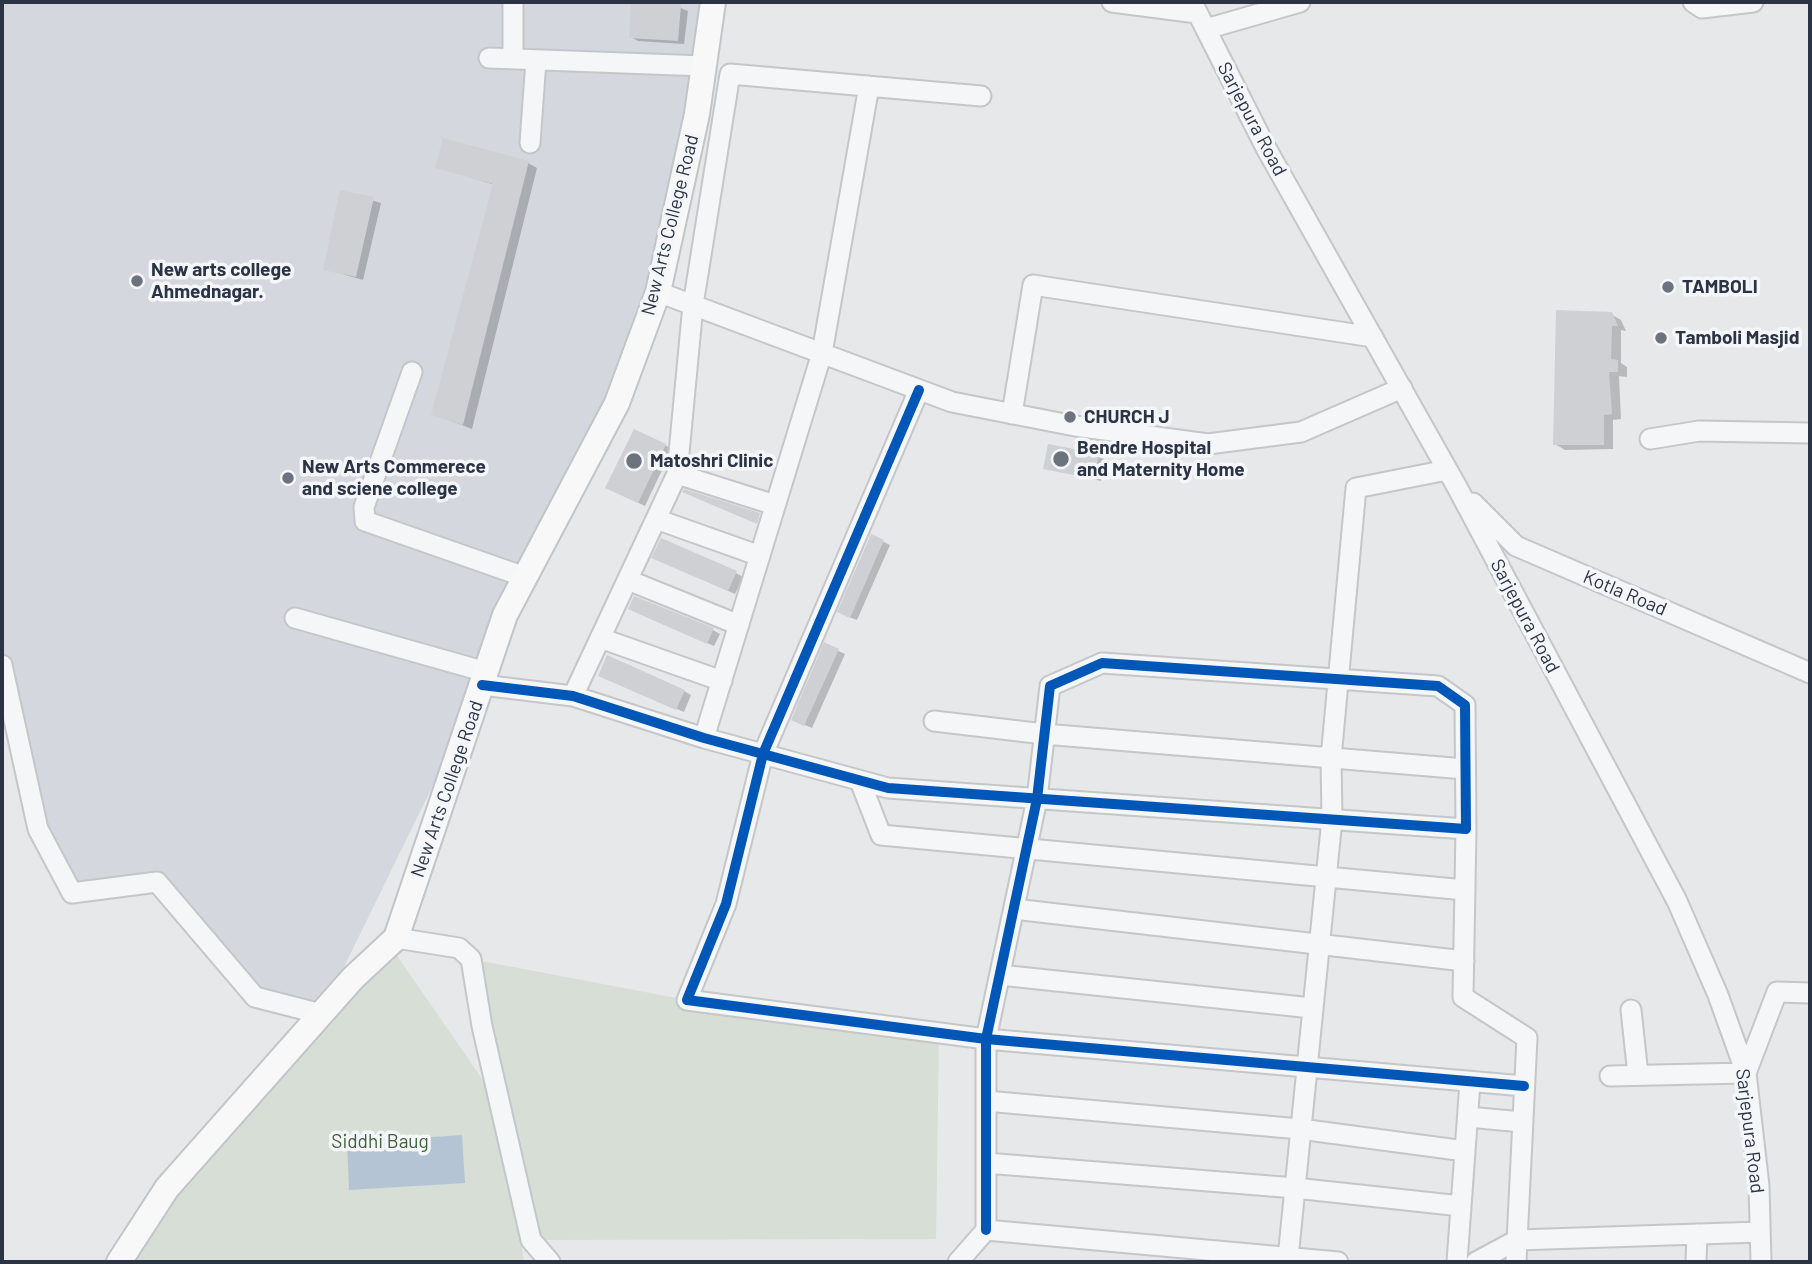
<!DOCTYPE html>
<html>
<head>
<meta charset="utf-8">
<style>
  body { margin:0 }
  #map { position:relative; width:1812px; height:1264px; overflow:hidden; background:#e6e8ea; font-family:Barlow,sans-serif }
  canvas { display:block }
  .frame { position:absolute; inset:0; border:4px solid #2b3445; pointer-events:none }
</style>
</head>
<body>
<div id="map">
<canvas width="1812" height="1264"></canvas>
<div class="frame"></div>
</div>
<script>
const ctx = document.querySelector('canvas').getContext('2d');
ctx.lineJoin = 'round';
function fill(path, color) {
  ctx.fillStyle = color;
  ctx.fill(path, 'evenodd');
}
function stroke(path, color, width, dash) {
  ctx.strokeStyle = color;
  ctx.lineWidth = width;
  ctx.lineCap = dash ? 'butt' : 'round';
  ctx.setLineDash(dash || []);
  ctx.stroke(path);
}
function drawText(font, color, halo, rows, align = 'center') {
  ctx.font = font + ' Barlow,sans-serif';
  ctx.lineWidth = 7;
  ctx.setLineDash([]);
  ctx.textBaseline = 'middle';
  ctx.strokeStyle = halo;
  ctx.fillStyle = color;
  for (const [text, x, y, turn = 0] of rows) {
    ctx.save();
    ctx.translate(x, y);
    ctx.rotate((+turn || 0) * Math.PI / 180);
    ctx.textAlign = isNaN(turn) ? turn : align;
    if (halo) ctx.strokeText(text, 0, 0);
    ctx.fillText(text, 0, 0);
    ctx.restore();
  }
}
fill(new Path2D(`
  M2 2H707L658 292 482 685 321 1014 255 997 157 882 72 893 38 829 2 665Z`), '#d4d7dd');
fill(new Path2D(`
  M389 944 500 1105 524 1262H134L188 1178Z
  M471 959 687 1000 939 1033 936 1239 531 1240Z`), '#d6ded6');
fill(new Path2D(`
  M462 1135 465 1183 349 1190 347 1143Z`), '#b4c4d5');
fill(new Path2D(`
  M633 2H666L688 11 684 44 638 41 631 37Z
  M528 163 537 168 472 429 433 414 495 185 437 167Z
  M342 192 381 203 363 280 325 269Z
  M1611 314 1621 320 1626 331 1621 330V363L1627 367V377L1619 376 1621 419 1613 420V449L1565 450 1555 444Z
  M665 445 672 449 645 506 615 492Z
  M1098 456 1105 460 1101 481 1045 468Z
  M872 536 890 545 857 620 846 616Z
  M660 561 736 573 743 577 735 594Z
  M637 613 713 630 720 634 714 646Z
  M825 645 845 654 812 728 800 723Z
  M607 679 684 691 691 695 684 712Z`), '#0003');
fill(new Path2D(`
  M631 2H671L681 5 678 41 629 38Z
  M443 138 529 161 463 425 431 415 493 184 435 168Z
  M340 190 374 197 356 277 323 270Z
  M1556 310 1612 312 1618 326H1612L1611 359 1618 360V372H1609L1612 414 1604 415V445H1553Z
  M634 429 666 444 638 503 605 488Z
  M1048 444 1099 454 1094 479 1043 469Z
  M684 489 760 513 757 524 682 492Z
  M871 534 884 540 850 618 837 612Z
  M661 538 737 571 728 591 651 558Z
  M634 596 714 628 707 644 628 609Z
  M824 642 839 649 804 726 791 720Z
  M607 655 685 690 676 710 598 676Z`), '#ced0d3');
const minor = new Path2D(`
  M1112 2 1197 13
  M1192 2 1266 148 1457 487 1677 901 1718 995 1746 1073 1759 1186 1761 1262
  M1693 2 1702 8 1753 2
  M1206 29 1300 2
  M489 58 704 66
  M513 59V2
  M530 143 536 60
  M658 292 952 402 1075 426 1208 444 1301 432 1402 388
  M412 372 364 507 365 521 525 577
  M919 390 763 754 726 904 687 1000 986 1039 1524 1086
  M1012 414 1033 285 1373 337
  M1650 439 1699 431 1810 433
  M677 474 775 505
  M1473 503 1516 546 1810 673
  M656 519 760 556
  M628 580 739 625
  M295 618 486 672
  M600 638 722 681
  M2 665 38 829 72 893 157 882 255 997 321 1014
  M482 685 573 696 704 738 888 788 1466 829 1465 705 1438 686 1102 663 1050 686 1037 799 986 1039V1230
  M573 696 677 474 693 305 730 74 981 96
  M934 721 1044 734 1465 769
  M704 738 822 353 869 86
  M860 781 881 835 1465 890
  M1466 829 1463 997 1527 1038 1516 1262
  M1014 909 1464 961
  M396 938 459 948 471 959 482 1026 531 1240 550 1262
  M1000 975 1312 1008
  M1631 1010 1638 1075
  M1610 1076 1746 1073 1777 992 1810 993
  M986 1101 1300 1129 1465 1151
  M1468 1117 1522 1122
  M986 1163 1295 1188 1461 1206
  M1288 1258 1332 819 1331 758 1356 488 1447 470
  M958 1262 986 1230 1338 1262
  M1457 1262 1470 1082
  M1476 1262 1517 1240 1760 1232
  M1696 1262 1697 1234`);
const major = new Path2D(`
  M119 1262 167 1188 353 978 396 938 505 615 617 403 658 292 697 114 713 2`);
stroke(minor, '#c4c6c8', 23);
stroke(major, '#c2c5c8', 28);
stroke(minor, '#f5f6f7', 19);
stroke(major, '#f8f8f8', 24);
stroke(new Path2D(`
  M919 390 763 754 726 904 687 1000 986 1039 1524 1086
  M482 685 573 696 704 738 888 788 1466 829 1465 705 1438 686 1102 663 1050 686 1037 799 986 1039V1230`), '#0057b8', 10);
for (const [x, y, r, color] of [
  [137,281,7,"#6c737f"],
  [1668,287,7,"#6c737f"],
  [1661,338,7,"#6c737f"],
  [1070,417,7,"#6c737f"],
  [1061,459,9,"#6c737f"],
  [634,461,9,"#6c737f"],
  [288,478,7,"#6c737f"]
]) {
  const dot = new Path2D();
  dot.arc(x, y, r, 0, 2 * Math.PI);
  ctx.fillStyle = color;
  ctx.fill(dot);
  stroke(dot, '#f4f6f9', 2.5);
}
drawText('19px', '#2b3445', '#f4f6f9', [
  ["Sarjepura Road",1252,119,62],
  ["New Arts College Road",670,225,-76],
  ["Kotla Road",1625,593,23],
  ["Sarjepura Road",1525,616,62],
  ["New Arts College Road",447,789,-71],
  ["Sarjepura Road",1750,1131,83]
]);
drawText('bold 19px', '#2b3445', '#f4f6f9', [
  ["New arts college",151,270],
  ["Ahmednagar.",151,292],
  ["TAMBOLI",1682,287],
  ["Tamboli Masjid",1675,338],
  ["CHURCH J",1084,417],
  ["Bendre Hospital",1077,448],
  ["and Maternity Home",1077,470],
  ["Matoshri Clinic",650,461],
  ["New Arts Commerece",302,467],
  ["and sciene college",302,489]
], 'left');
drawText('19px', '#3f6138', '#f4f6f9', [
  ["Siddhi Baug",380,1142]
]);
</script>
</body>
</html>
